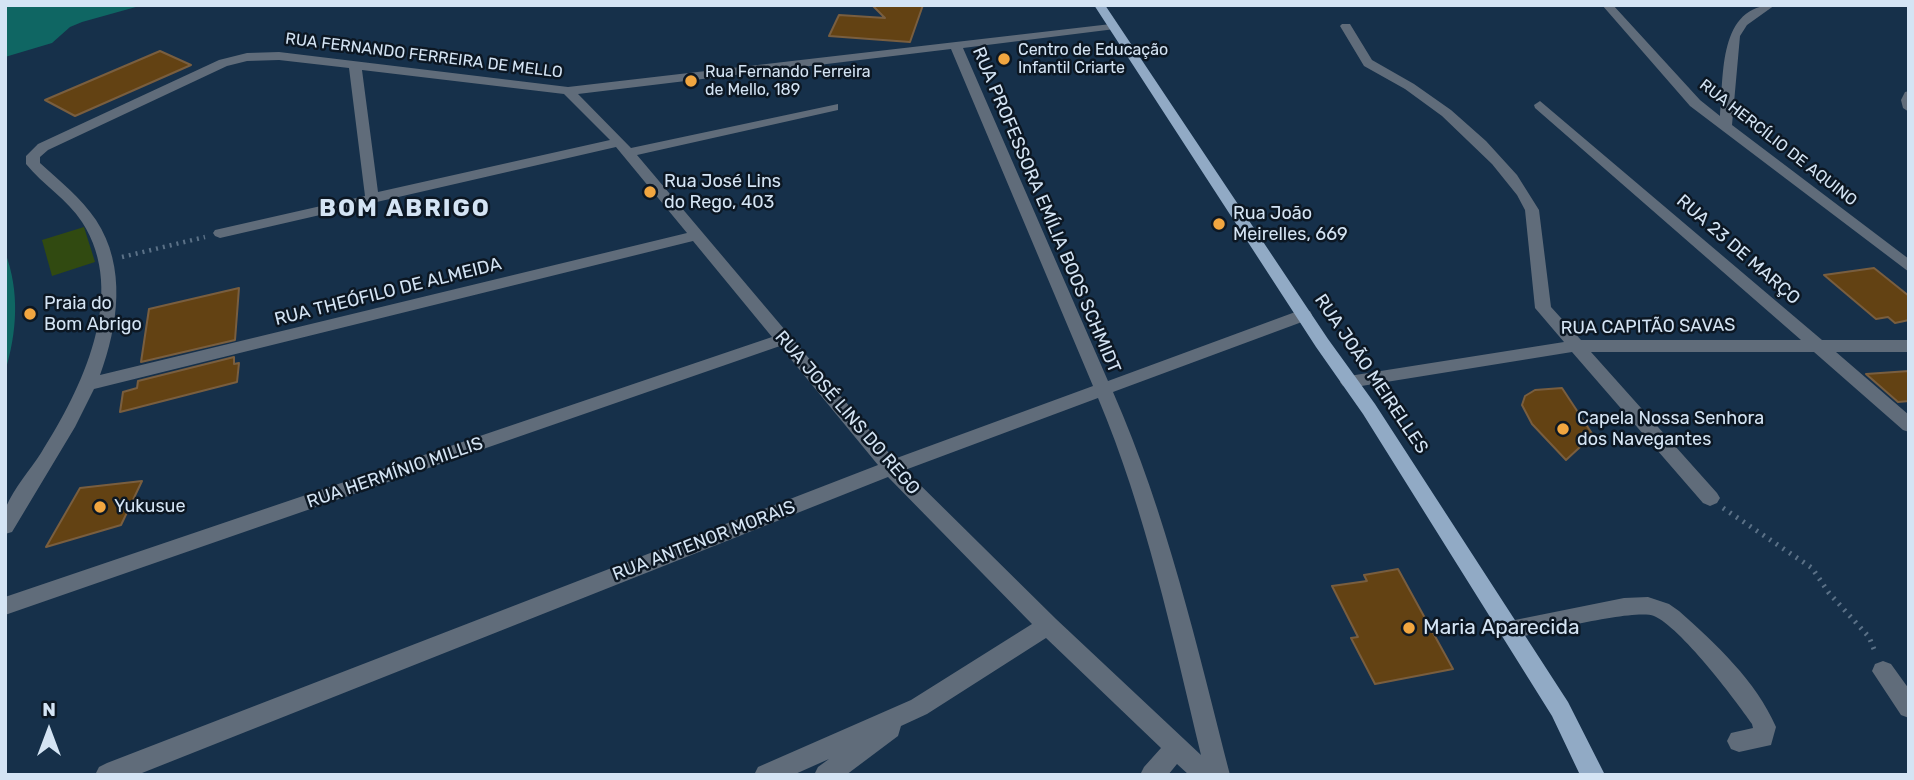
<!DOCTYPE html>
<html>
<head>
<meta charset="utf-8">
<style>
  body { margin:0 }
  #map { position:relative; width:1914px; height:780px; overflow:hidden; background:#16304a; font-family:Rubik,sans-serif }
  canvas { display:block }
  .frame { position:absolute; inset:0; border:7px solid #d4e4f4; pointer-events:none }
  .north { position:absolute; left:14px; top:696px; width:70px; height:70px; -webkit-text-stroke:5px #0c1723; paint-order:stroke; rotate:0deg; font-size:19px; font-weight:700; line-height:28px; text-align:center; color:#d4e4f4 }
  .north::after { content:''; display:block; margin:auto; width:24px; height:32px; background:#d4e4f4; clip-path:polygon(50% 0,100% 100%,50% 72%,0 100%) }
</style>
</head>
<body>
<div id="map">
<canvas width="1914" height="780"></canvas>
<div class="frame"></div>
<div class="north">N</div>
</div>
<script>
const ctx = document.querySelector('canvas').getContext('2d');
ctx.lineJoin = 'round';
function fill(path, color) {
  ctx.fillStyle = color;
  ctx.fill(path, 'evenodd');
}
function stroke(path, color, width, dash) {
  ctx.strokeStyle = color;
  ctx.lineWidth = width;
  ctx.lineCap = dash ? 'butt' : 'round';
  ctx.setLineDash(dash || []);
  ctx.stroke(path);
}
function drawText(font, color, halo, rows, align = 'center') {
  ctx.font = font + ' Rubik,sans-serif';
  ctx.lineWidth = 5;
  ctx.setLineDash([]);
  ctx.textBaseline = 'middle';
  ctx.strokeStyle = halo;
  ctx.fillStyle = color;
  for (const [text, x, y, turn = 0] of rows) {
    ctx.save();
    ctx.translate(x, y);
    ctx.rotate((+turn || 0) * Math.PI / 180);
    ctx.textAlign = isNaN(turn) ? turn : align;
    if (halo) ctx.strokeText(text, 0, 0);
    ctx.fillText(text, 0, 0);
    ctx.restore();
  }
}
fill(new Path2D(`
  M84 227 95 262 52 276 42 240Z`), '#314a11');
fill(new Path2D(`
  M5 5H143L82 22 70 27 52 43 5 57Z
  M5 252C20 292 17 332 5 372Z`), '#0f6663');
const building = new Path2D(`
  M872 5H923L910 42 829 36 839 15 885 18Z
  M160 51 191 65 75 116 45 100Z
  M1874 268 1909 296V320L1895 323 1888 317 1876 319 1824 275Z
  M239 288 235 340 141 362 149 309Z
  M234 357V364L239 363 237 382 120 412 123 392 137 388 138 381Z
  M1909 371V401L1898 402 1866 374Z
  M1562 388 1593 435 1566 460 1532 424 1522 405 1525 396 1535 390Z
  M142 481 121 525 46 547 80 488Z
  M1398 569 1453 669 1375 684 1351 638 1358 637 1332 586 1367 581 1364 575Z`);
fill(building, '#634213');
stroke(building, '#795e3f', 2);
stroke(new Path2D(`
  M122 257 205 237`), '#5b7187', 4.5, [2, 5]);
stroke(new Path2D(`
  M1723 508 1812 568 1829 593 1869 637 1876 654`), '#5b7187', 5, [2, 6]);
fill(new Path2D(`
  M1602 5H1613L1700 100 1720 116C1724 75 1718 5 1775 5L1747 25 1740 36 1732 125 1909 259V272L1690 106Z
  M1111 24 1117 27 1115 29 963 48 1108 381 1298 311H1310L1312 315 1310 319 1113 392C1167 515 1197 646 1230 775H1189L1177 764 1168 775H1140L1144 767 1161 748 1046 638 927 714 901 726 898 736 846 775H814L818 767 829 759 793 775H754L758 767 911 700 1032 624 888 477 137 775H95L99 767 107 763 878 465 780 346 5 615V597L772 337 693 241 94 389 75 427 12 532 5 534C5 526 3 515 6 507 14 488 30 470 41 453 81 390 129 294 82 222 67 199 43 185 26 164V156L38 144 219 60 247 53 279 52 568 87ZM951 49 1093 386 894 459 637 155 838 110V104L631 148 578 94ZM279 60 349 68 365 196 215 230 213 233 215 236 220 238 616 147 687 233 100 375C118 326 127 267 96 220 81 198 60 181 40 163V157L48 150 227 66 247 61ZM362 70 564 94 610 140 378 192ZM1098 398C1146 512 1172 634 1201 755L1056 619 905 470Z
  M1342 24H1350L1372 60 1414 84 1451 110 1486 141 1517 175 1539 210 1551 307 1581 340H1801L1535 108 1534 105 1540 101 1822 340H1909V352H1836L1909 415V432L1903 430 1814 352H1591L1717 493 1720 498 1717 503 1710 506 1703 503 1572 352 1349 388 1343 386 1340 382 1349 376 1564 342 1535 308 1525 210 1517 195 1492 164 1442 116 1405 89 1364 66 1340 26Z
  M1909 91V112L1903 108 1901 100 1905 92Z
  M1648 597 1669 604 1679 611C1716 644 1756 681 1776 727L1771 745 1739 752 1731 749 1727 741 1731 733 1753 728 1752 724C1735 699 1680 627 1654 616 1634 608 1536 634 1510 639L1502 637 1499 630 1502 623 1510 621 1624 598Z
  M1883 661 1891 664 1909 689V718L1901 715 1872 671 1875 664Z`), '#606c7a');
fill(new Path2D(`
  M1094 5H1105L1328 339 1375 404 1568 702 1605 775H1580L1552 716 1363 414 1316 347Z`), '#91aac5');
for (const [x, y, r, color] of [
  [1004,59,7,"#f1a640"],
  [691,81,7,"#f1a640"],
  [650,192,7,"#f1a640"],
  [1219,224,7,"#f1a640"],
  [30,314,7,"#f1a640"],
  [1563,429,7,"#f1a640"],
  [100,507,7,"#f1a640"],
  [1409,628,7,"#f1a640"]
]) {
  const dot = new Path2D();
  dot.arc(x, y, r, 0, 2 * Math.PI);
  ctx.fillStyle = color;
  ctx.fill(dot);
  stroke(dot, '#0c1723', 2.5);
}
drawText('16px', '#d4e4f4', '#0c1723', [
  ["Centro de Educação",1018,50],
  ["Infantil Criarte",1018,68],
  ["Rua Fernando Ferreira",705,72],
  ["de Mello, 189",705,90]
], 'left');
drawText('16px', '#d4e4f4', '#0c1723', [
  ["RUA FERNANDO FERREIRA DE MELLO",424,56,7],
  ["RUA HERCÍLIO DE AQUINO",1778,143,38]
]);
drawText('18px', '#d4e4f4', '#0c1723', [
  ["Rua José Lins",664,182],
  ["do Rego, 403",664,203],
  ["Rua João",1233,214],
  ["Meirelles, 669",1233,235],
  ["Praia do",44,304],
  ["Bom Abrigo",44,325],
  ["Capela Nossa Senhora",1577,419],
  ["dos Navegantes",1577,440],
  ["Yukusue",114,507]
], 'left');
drawText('18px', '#d4e4f4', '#0c1723', [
  ["RUA PROFESSORA EMÍLIA BOOS SCHMIDT",1046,210,67],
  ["RUA 23 DE MARÇO",1738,250,41],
  ["RUA THEÓFILO DE ALMEIDA",388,292,-14],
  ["RUA CAPITÃO SAVAS",1648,327,-1],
  ["RUA JOÃO MEIRELLES",1371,374,56],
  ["RUA JOSÉ LINS DO REGO",847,413,49],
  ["RUA HERMÍNIO MILLIS",395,473,-19],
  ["RUA ANTENOR MORAIS",704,541,-21]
]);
drawText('21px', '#d4e4f4', '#0c1723', [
  ["Maria Aparecida",1423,628]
], 'left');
ctx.letterSpacing = '2px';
drawText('bold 24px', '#d4e4f4', '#0c1723', [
  ["BOM ABRIGO",405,209]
]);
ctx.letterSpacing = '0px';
</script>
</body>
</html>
